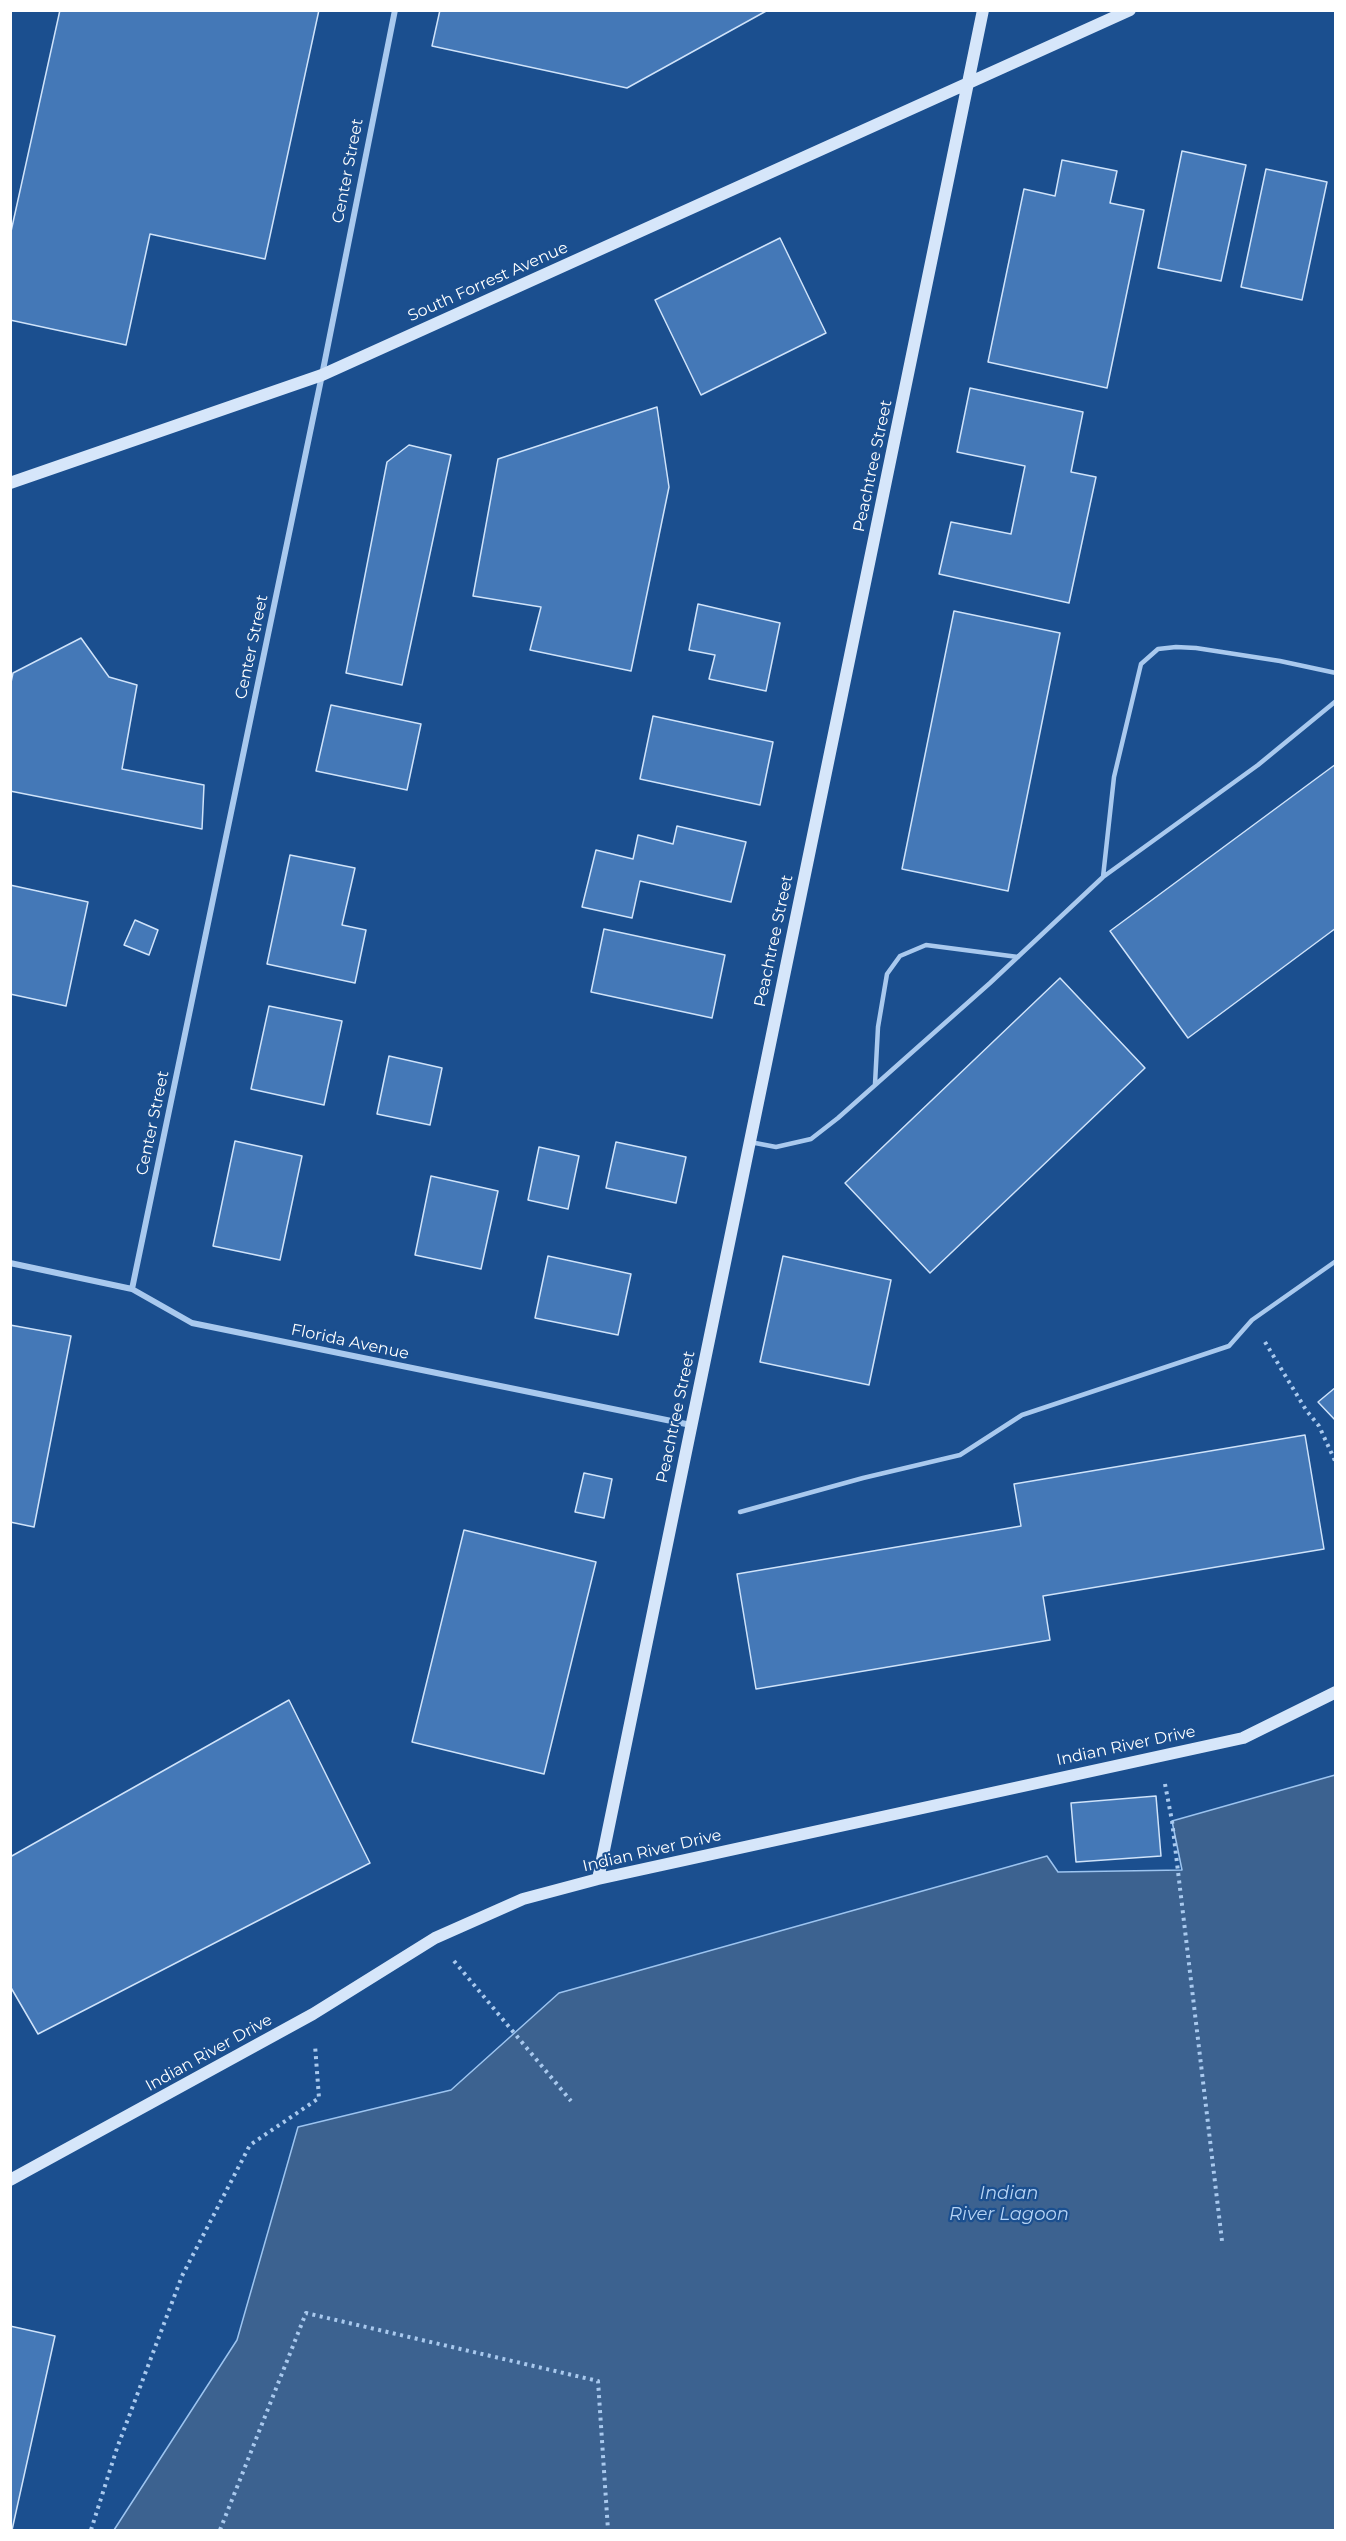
<!DOCTYPE html>
<html>
<head>
<meta charset="utf-8">
<style>
  body { margin:0 }
  #map { position:relative; width:1346px; height:2541px; overflow:hidden; background:#1b4f8f; font-family:Montserrat,sans-serif }
  canvas { display:block }
  .frame { position:absolute; inset:0; border:12px solid #fff; pointer-events:none }
</style>
</head>
<body>
<div id="map">
<canvas width="1346" height="2541"></canvas>
<div class="frame"></div>
</div>
<script>
const ctx = document.querySelector('canvas').getContext('2d');
ctx.lineJoin = 'round';
function fill(path, color) {
  ctx.fillStyle = color;
  ctx.fill(path, 'evenodd');
}
function stroke(path, color, width, dash) {
  ctx.strokeStyle = color;
  ctx.lineWidth = width;
  ctx.lineCap = dash ? 'butt' : 'round';
  ctx.setLineDash(dash || []);
  ctx.stroke(path);
}
function drawText(font, color, halo, rows, align = 'center') {
  ctx.font = font + ' Montserrat,sans-serif';
  ctx.lineWidth = 4.5;
  ctx.setLineDash([]);
  ctx.textBaseline = 'middle';
  ctx.strokeStyle = halo;
  ctx.fillStyle = color;
  for (const [text, x, y, turn = 0] of rows) {
    ctx.save();
    ctx.translate(x, y);
    ctx.rotate((+turn || 0) * Math.PI / 180);
    ctx.textAlign = isNaN(turn) ? turn : align;
    if (halo) ctx.strokeText(text, 0, 0);
    ctx.fillText(text, 0, 0);
    ctx.restore();
  }
}
const water = new Path2D(`
  M1335 1775V2530H114L237 2340 298 2127 451 2090 559 1993 1047 1856 1058 1872 1182 1870 1172 1821Z`);
fill(water, '#3c6290');
stroke(water, '#9cc4f0', 1.5);
const building = new Path2D(`
  M60 10H319L265 259 150 234 126 345 10 320V236Z
  M440 10H768L627 88 432 46Z
  M1182 151 1246 165 1221 281 1158 268Z
  M1062 160 1117 171 1110 203 1144 210 1107 388 988 362 1024 189 1055 196Z
  M1266 169 1327 182 1302 300 1241 287Z
  M780 238 826 333 701 395 655 300Z
  M970 388 1083 412 1071 472 1096 477 1069 603 939 574 951 522 1011 534 1025 466 957 452Z
  M657 407 669 487 631 671 530 650 541 607 473 596 498 459Z
  M409 445 451 455 402 685 346 673 387 462Z
  M698 604 780 623 766 691 709 679 715 655 689 650Z
  M954 611 1060 633 1008 891 902 869Z
  M81 638 109 677 137 685 122 769 204 785 202 829 10 791V687L13 673Z
  M331 705 421 724 407 790 316 771Z
  M653 716 773 742 760 805 640 779Z
  M1336 764V928L1188 1038 1110 931Z
  M677 826 746 842 731 902 640 881 632 918 582 907 596 850 633 859 638 835 673 844Z
  M290 855 355 868 342 925 366 930 355 983 267 964Z
  M10 885 88 902 66 1006 10 994Z
  M135 920 158 930 149 955 124 945Z
  M604 929 725 955 712 1018 591 992Z
  M1060 978 1145 1068 930 1273 845 1183Z
  M269 1006 342 1021 324 1105 251 1089Z
  M389 1056 442 1068 430 1125 377 1114Z
  M235 1141 302 1156 280 1260 213 1246Z
  M616 1142 686 1157 676 1203 606 1188Z
  M539 1147 579 1156 568 1209 528 1200Z
  M431 1176 498 1191 481 1269 415 1255Z
  M548 1256 631 1274 618 1335 535 1318Z
  M783 1256 891 1280 869 1385 760 1362Z
  M10 1325 71 1336 34 1527 10 1522Z
  M1336 1387V1421L1318 1402Z
  M1305 1435 1324 1549 1043 1596 1050 1640 756 1689 737 1574 1021 1526 1014 1484Z
  M584 1473 612 1479 604 1518 575 1512Z
  M464 1530 596 1562 544 1774 412 1742Z
  M289 1700 370 1863 38 2034 10 1986V1857Z
  M1156 1796 1161 1856 1076 1862 1071 1803Z
  M10 2326 55 2336 12 2530H10Z`);
fill(building, '#4478b7');
stroke(building, '#cfe3fa', 1.5);
stroke(new Path2D(`
  M1265 1342 1306 1410 1319 1426 1336 1463
  M1165 1784 1172 1821 1222 2241
  M454 1961 571 2101
  M91 2530 117 2448 182 2276 250 2145 319 2098 315 2045
  M220 2530 306 2313 598 2381 608 2530`), '#a9c9ee', 4, [3, 4.5]);
stroke(new Path2D(`
  M1103 877 1114 777 1141 664 1158 649 1176 647 1196 648 1280 661 1336 673
  M875 1084 878 1027 887 974 900 956 926 945 1018 957
  M750 1142 776 1147 811 1139 838 1118 990 983 1103 877 1258 765 1336 701
  M740 1512 863 1478 960 1455 1022 1415 1229 1346 1252 1320 1336 1261`), '#a9c9ee', 4.5);
stroke(new Path2D(`
  M10 1263 132 1289 192 1323 691 1425
  M132 1289 322 375 395 10`), '#a9c9ee', 6);
stroke(new Path2D(`
  M10 483 322 375 1130 10
  M598 1879 983 10
  M10 2180 313 2014 435 1938 523 1899 598 1879 1243 1738 1336 1692`), '#d6e6fa', 12);
drawText('16px', '#fff', '#1b4f8f', [
  ["Center Street",348,171,-79],
  ["South Forrest Avenue",488,282,-24],
  ["Peachtree Street",873,466,-78],
  ["Center Street",252,647,-78],
  ["Peachtree Street",774,941,-78],
  ["Center Street",153,1123,-78],
  ["Florida Avenue",350,1342,12],
  ["Peachtree Street",676,1417,-78],
  ["Indian River Drive",1126,1746,-12],
  ["Indian River Drive",652,1851,-13],
  ["Indian River Drive",209,2053,-29]
]);
drawText('italic 18px', '#b5d3f5', '#1b4f8f', [
  ["Indian",1009,2194],
  ["River Lagoon",1009,2215]
]);
</script>
</body>
</html>
